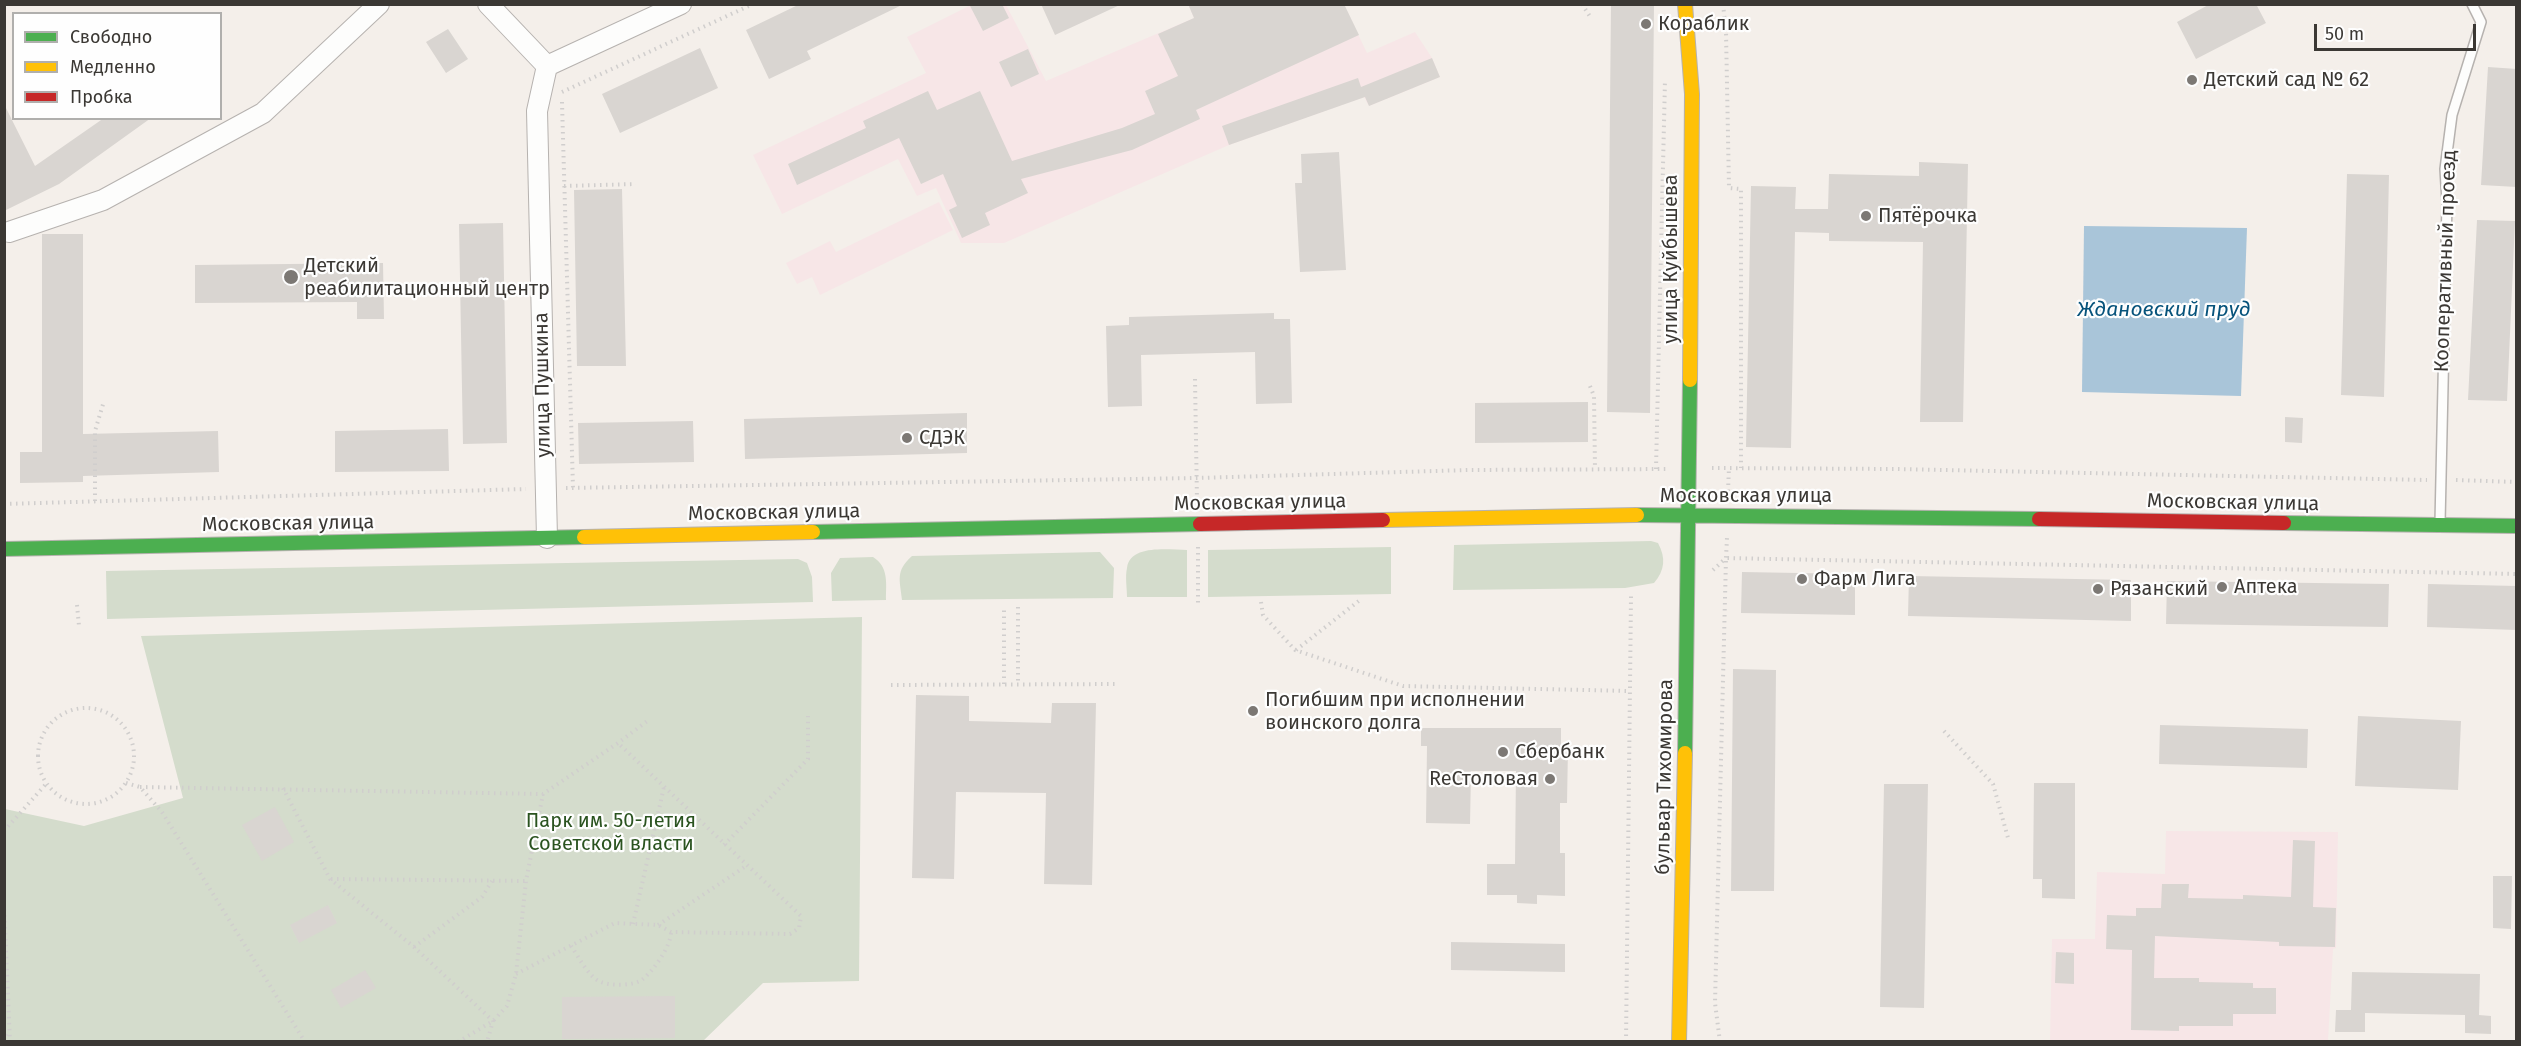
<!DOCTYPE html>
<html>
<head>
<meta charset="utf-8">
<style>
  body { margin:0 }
  #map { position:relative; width:2521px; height:1046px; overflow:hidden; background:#f4efea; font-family:"Fira Sans",sans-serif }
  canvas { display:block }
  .frame { position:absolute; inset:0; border:6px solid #3b3834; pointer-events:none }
  .legend { position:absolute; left:12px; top:12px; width:210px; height:108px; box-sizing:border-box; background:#fefefe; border:2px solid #b0afad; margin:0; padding:8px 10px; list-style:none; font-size:18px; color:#3b3834 }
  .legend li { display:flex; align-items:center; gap:12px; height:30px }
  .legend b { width:30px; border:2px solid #b0afad }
  .scale { position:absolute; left:2314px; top:24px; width:162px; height:27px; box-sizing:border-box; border:3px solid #3b3834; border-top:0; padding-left:8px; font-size:18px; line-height:21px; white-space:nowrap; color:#3b3834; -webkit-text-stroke:4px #fefefe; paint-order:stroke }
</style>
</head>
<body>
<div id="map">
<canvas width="2521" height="1046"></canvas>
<div class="frame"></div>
<ul class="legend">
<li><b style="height:8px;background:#4caf50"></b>Свободно</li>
<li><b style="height:8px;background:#ffc107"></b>Медленно</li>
<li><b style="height:8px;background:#c62828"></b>Пробка</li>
</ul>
<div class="scale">50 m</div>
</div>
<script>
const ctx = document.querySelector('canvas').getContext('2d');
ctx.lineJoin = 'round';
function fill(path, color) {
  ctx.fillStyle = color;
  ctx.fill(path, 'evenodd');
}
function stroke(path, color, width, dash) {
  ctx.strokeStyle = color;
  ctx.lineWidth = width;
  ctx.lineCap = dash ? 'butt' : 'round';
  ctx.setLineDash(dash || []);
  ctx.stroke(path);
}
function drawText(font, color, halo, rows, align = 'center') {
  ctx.font = font + ' "Fira Sans",sans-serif';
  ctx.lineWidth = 4.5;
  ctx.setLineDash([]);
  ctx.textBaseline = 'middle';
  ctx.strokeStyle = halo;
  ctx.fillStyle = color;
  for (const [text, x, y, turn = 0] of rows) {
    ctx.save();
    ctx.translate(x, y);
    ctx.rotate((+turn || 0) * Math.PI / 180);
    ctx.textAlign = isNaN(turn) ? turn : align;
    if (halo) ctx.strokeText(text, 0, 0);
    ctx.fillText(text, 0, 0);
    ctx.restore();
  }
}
fill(new Path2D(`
  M1188 4 1344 5 1367 53 1415 32 1432 58 1440 77 1369 106 1364 97 1229 145 1004 243H961L936 188 917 196 898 159 782 214 753 155 926 73 907 37 971 5H1006L1046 81 1194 18Z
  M939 202 953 230 820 295 812 277 797 284 786 263 830 241 836 252Z
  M2166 831 2338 832 2336 948 2333 949 2328 1041 2050 1042 2052 939H2095L2097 872 2165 874Z`), '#f7e6e7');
fill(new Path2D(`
  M1651 541 1658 543C1666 558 1665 570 1654 583L1625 588 1453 590 1454 545Z
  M1391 547V594L1208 597V550Z
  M1187 550V597H1127C1127 588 1125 577 1127 568 1130 544 1169 550 1187 550Z
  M1100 552 1114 568 1113 598 902 600C900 580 895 571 912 556Z
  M873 557C889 567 886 583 886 600L832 601 831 573 840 558Z
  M798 559 807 563 812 577 813 602 107 619 106 571Z
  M862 617 859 981 763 983 703 1041 5 1042V809L84 826 183 798 141 636Z`), '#d4dccc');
fill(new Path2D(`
  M2084 226 2247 228 2241 396 2082 392Z`), '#a9c5d9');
fill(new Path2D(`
  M800 4H904L807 51 811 59 769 79 746 30Z
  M969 4H1002L1009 18 983 31Z
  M1041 4H1122L1055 35Z
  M1188 4H1344L1359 35 1196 110 1200 119 1132 150 1021 179 1028 193 985 213 990 225 962 238 949 210 957 206 943 174 921 184 899 138 797 185 788 164 866 128 863 121 928 91 937 110 980 91 1012 161 1122 128 1155 114 1145 91 1178 76 1158 34 1194 18Z
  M1611 4H1654L1650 413 1607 412Z
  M2210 4H2256L2266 23 2196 59 2177 22Z
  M448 29 468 59 446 73 426 42Z
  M700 48 718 88 620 133 602 94Z
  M1028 49 1039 74 1011 87 999 62Z
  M1432 58 1440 77 1369 106 1365 97 1229 145 1222 126 1358 78 1361 87Z
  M2488 67 2517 69V187L2481 185Z
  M4 104 35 166 104 118H151L59 184 4 211Z
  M1339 152 1346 270 1300 272 1295 183H1302L1301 154Z
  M1919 162 1968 164 1963 422H1920L1923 242 1829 241V233L1795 232 1791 448 1746 447 1751 186 1796 187 1795 209H1828L1829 174 1919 176Z
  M2347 174 2389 175 2384 397 2341 395Z
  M622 189 626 366H577L574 190Z
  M2477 220 2515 221 2507 401 2468 400Z
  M503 223 507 443 463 444 459 224Z
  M42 234H83V434L218 431 219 472 83 476V482L20 483V452H42Z
  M383 263 384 319H357V302L195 303V265Z
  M1274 313V319H1290L1292 403 1256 404 1255 352 1141 355 1142 406 1108 407 1106 326 1129 325V317Z
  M1588 402V442L1475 443V403Z
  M967 413V453L745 459 744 419Z
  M2285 417 2303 418 2302 443 2285 442Z
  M693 421 694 462 579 464 578 423Z
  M448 429 449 471 335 472V431Z
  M1742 572 1855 574V615L1741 613Z
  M1909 576 2131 580V621L1908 616Z
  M2167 581 2389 584 2388 627 2166 624Z
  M2428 584 2517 586V630L2427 627Z
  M1733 669 1776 670 1774 891H1731Z
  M916 695 969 696V721L1051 723 1052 703H1096L1092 885 1044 884 1046 793 956 792 954 879 912 878Z
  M2358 716 2461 721 2458 790 2355 786Z
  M2160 725 2308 729 2307 768 2159 764Z
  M1421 728H1561V747H1568L1567 803H1560V853H1565V896L1537 895V904L1517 903V895H1487V864H1515L1516 771H1471L1470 824 1426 823 1427 746H1421Z
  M2034 783H2075V899L2042 898V879H2033Z
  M1884 784H1928L1924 1008 1880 1007Z
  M275 807 294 842 262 861 242 825Z
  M2293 840 2315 841 2313 907 2336 908 2335 947 2279 946V942L2155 936 2154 978H2199V982L2253 983V988H2276V1014H2233V1026H2179V1031L2131 1030 2132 950 2106 949 2107 915 2136 916V908H2161L2162 884H2189L2188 898 2243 899V895L2291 897Z
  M2493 876H2512L2511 929 2493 928Z
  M328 905 337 923 299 943 290 925Z
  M1451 942 1565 944V972L1451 970Z
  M2056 952 2074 953V984L2055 983Z
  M365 970 376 988 341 1008 331 990Z
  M2352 972 2480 974 2479 1015 2491 1016V1034L2465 1033V1015L2365 1013V1032H2335L2336 1010H2351Z
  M675 996V1038L562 1039V997Z`), '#d9d5d1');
const lane = new Path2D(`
  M2440 523 2447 202 2445 169 2452 115 2481 22 2472 4`);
const street = new Path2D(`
  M488 4 547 66
  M547 66 681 4
  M9 232 103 200 263 113 379 4
  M547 538 537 111 547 66`);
const fast = new Path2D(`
  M1637 515 2039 519
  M2284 523 2516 526
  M813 532 1200 524
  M4 549 584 537
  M1685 753 1690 380`);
const slow = new Path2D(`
  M1685 4 1692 94 1690 380
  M1383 520 1637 515
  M584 537 813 532
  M1679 1042 1685 753`);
const jam = new Path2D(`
  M2039 519 2284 523
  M1200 524 1383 520`);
stroke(lane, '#b6b2af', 12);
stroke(street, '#b6b2af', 22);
stroke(fast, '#b6b2af', 16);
stroke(slow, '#b6b2af', 16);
stroke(jam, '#b6b2af', 16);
stroke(new Path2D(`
  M1582 4 1591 18
  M1723 4 1726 32 1729 188 1741 189V468
  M562 92 753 4
  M562 102 573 488
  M564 186 636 184
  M1195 379 1197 501
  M1590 386 1594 396 1595 468
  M1712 468 1895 469 2427 480
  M1656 469 1665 80
  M2456 480 2516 482
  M566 488 1197 478 1469 470 1668 469
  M1728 491 1729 468
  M95 501V431L104 401
  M4 504 526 489
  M1198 547V603
  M1713 570 1726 558 1727 538
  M1261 602 1263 615 1295 650 1403 686 1630 691
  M77 605 79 626
  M1018 607V684
  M1296 650 1360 600
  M1004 684V607
  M891 685 1119 684
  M38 756a48 48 0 1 1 96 0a48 48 0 1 1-96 0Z
  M1944 731 1993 784 2008 838
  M126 783 140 787 162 812 305 1042
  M140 787 543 794 618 743 650 719
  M283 788 330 879 414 947 493 1021 487 1042
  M4 831 46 784
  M724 845 808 759V716
  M331 879 526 881
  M4 903 10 1042
  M633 924 664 787
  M658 925 746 866
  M571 946C579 957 588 977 601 982 611 986 635 986 643 979 654 970 671 946 671 932
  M414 947 482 897 492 881
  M516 974 615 923 658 925 671 932 790 934 799 928 801 916 618 743
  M4 1041 8 1032
  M458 1042 493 1021 507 1006 516 974 526 881 543 794
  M1626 1042 1631 596
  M1720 1042 1715 1003 1726 558 2516 574`), '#d0cecd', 4, [1.5, 4.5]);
stroke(lane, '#fdfdfc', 9);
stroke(street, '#fdfdfc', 20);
stroke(fast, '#4caf50', 14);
stroke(slow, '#ffc107', 14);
stroke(jam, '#c62828', 14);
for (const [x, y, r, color] of [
  [1646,24,6,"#7c7874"],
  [2192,80,6,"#7c7874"],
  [1866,216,6,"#7c7874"],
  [291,277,8,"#7c7874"],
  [907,438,6,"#7c7874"],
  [1802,579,6,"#7c7874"],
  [2222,587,6,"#7c7874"],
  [2098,589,6,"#7c7874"],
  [1253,711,6,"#7c7874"],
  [1503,752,6,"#7c7874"],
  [1550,779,6,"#7c7874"]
]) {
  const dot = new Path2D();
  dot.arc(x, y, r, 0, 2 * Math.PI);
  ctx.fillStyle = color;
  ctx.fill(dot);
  stroke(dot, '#fefefe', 2);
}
drawText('20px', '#3b3834', '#fefefe', [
  ["Кораблик",1658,24],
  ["Детский сад № 62",2204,80],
  ["Пятёрочка",1878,216],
  ["Детский",304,266],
  ["реабилитационный центр",304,289],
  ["СДЭК",919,438],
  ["Фарм Лига",1814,579],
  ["Аптека",2234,587],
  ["Рязанский",2110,589],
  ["Погибшим при исполнении",1265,700],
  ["воинского долга",1265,723],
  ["Сбербанк",1515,752],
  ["ReСтоловая",1538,779,"right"]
], 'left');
drawText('20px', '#3b3834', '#fefefe', [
  ["улица Куйбышева",1671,259,-90],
  ["Кооперативный проезд",2446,261,-88],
  ["улица Пушкина",543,385,-91],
  ["Московская улица",1746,496],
  ["Московская улица",1260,503,-1],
  ["Московская улица",2233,503,1],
  ["Московская улица",774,513,-1],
  ["Московская улица",288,524,-1],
  ["бульвар Тихомирова",1665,777,-89]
]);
drawText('20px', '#2a531f', '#fefefe', [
  ["Парк им. 50-летия",611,821],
  ["Советской власти",611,844]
]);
drawText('italic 21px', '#07537b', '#fefefe', [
  ["Ждановский пруд",2164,310]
]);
</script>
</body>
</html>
